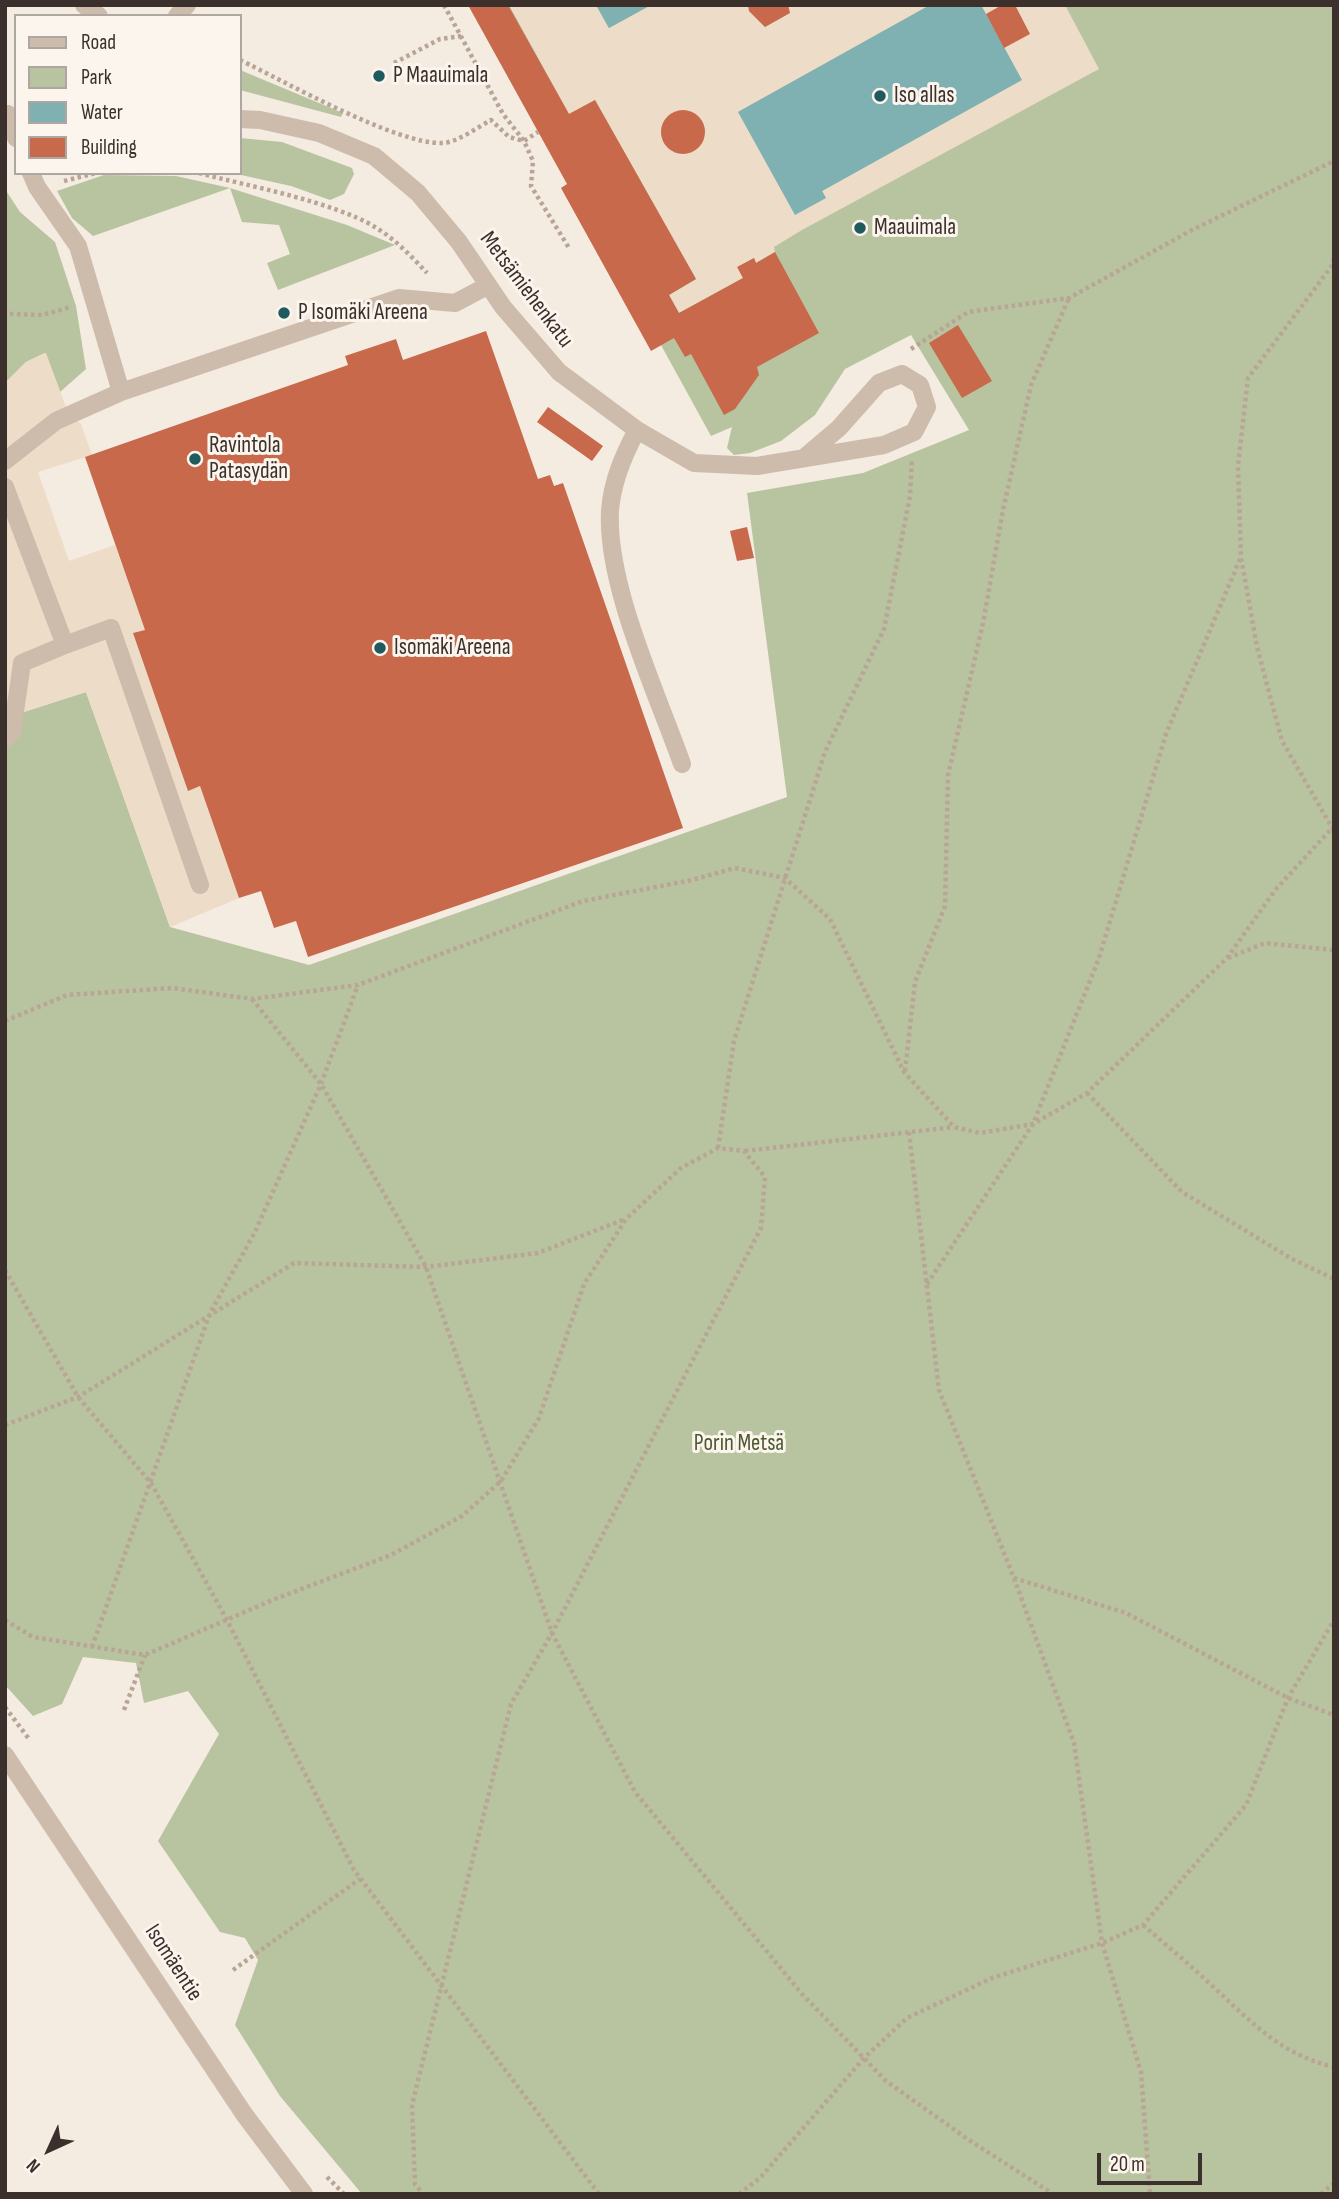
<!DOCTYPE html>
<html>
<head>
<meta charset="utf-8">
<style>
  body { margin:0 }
  #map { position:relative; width:1339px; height:2199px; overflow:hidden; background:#f4ebe1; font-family:"Sofia Sans Condensed",sans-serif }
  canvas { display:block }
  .frame { position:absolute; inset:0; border:7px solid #3b302b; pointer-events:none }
  .legend { position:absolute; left:14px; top:14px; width:228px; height:161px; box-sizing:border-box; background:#fbf5ee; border:2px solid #aea6a0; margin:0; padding:9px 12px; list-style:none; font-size:21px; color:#3b302b }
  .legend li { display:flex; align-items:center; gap:14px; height:35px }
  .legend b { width:35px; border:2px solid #aea6a0 }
  .north { position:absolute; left:14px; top:2115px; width:70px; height:70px; -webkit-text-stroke:5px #fbf5ee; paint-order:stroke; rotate:225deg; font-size:19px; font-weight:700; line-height:28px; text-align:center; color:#3b302b }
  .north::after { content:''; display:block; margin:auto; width:24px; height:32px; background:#3b302b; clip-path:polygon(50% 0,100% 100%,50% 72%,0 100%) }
  .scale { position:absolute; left:1097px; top:2153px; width:105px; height:32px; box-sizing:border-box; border:4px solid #3b302b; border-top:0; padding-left:9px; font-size:21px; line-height:24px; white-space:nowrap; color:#3b302b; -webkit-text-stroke:5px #fbf5ee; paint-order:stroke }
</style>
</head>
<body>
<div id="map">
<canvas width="1339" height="2199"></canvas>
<div class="frame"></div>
<ul class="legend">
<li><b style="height:9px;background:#cdbbac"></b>Road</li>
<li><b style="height:19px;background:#b8c4a0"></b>Park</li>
<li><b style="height:19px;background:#7fb0b2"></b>Water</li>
<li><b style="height:19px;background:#c8694b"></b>Building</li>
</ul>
<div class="north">N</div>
<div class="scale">20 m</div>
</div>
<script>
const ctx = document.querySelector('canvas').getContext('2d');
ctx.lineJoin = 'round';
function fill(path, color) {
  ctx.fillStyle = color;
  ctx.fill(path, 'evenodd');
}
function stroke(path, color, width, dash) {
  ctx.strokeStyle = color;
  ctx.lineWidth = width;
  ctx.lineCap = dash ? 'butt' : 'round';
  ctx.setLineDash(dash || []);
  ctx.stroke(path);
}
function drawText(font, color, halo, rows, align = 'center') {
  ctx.font = font + ' "Sofia Sans Condensed",sans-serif';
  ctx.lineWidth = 6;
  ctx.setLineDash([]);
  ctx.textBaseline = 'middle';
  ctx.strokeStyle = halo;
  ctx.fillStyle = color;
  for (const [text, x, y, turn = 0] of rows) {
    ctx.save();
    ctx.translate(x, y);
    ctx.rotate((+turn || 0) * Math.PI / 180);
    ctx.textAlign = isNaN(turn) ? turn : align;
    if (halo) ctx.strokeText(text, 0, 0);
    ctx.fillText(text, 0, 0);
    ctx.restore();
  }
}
fill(new Path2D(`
  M474 5H1334V2194H362L280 2096 235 2025 258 1960 245 1938 220 1932 158 1841 219 1734 188 1691 144 1703 136 1663 83 1657 62 1704 33 1716 5 1685V718L86 692 170 927 309 965 787 797 747 493 863 473 969 430 911 335 845 369 815 415 781 441 750 453 734 455 727 448 732 427 711 436Z
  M240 70 343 113 341 117 240 90Z
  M240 138 282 142 352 168 354 174 344 194 330 200 291 186 232 173H240Z
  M104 175 176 176 230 188 347 225 395 245 278 290 267 263 290 254 279 225 242 222 230 188 93 236 72 218 57 191Z
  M5 189 20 212 55 242 76 306 86 369 60 392 45 353 26 362 5 383Z`), '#b8c4a0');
fill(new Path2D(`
  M509 5H596L609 28 651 5H748L750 12 765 27 789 13 788 5H930L738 112 826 198 822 191 1021 80 981 5H1065L1099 69 802 230 774 247 775 252 756 263 754 258 738 267 743 278 679 313 669 295 696 279 595 100 569 114ZM680 111 694 113 705 130 701 144 690 153H675L662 136 663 123Z
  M46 353 69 415 81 424 92 455 38 472 69 561 115 545 145 630 134 633 188 790 200 786 239 898 170 927 86 692 5 718V383L26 362Z`), '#ecdcc8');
fill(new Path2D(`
  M596 5H651L609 28Z
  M930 5H981L1022 80 822 191 826 198 795 215 738 112Z`), '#7fb0b2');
fill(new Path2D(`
  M468 5H508L569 114 595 100 696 279 669 295 679 313 743 278 737 267 754 258 756 263 775 252 819 333 757 367 759 375 735 409 724 415 691 354 685 357 674 338 651 351 561 188 567 184Z
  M748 5H788L790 13 765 27 749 11Z
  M1002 5H1015L1030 34 1004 48 986 14Z
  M661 132a22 22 0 1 1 44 0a22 22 0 1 1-44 0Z
  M958 325 992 381 962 398 929 343Z
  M486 331 538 479 550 475 554 486 563 483 683 828 308 957 296 921 274 928 261 891 239 898 200 786 188 791 133 633 145 630 85 457 348 365 345 356 396 339 403 360Z
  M548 407 603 446 592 461 537 422Z
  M747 527 754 558 737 561 730 531Z`), '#c8694b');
stroke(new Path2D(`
  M444 5 503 114 524 141 533 161 531 186 569 248
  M240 60C286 82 397 145 443 143 458 142 478 127 491 120L509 137 524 141 538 132
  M394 63 440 39 461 36
  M199 173C248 186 334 202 375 227 395 239 411 256 427 273
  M64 181 96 173
  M1334 258 1331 267 1248 378 1238 466 1241 557 1257 647 1282 741 1334 831
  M10 314 42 315 71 307
  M911 349 968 312 1069 298 1192 230 1334 161
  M1228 958 1265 943 1334 950
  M252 999 321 1084 426 1267 552 1633 635 1792 802 1994 886 2081 969 2140 1053 2194
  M5 1021 67 995 173 988 252 999 358 985 583 901 692 880 735 868 785 878 830 919 904 1072 954 1127 980 1133 1033 1124 1087 1093 1227 958 1276 889 1334 826
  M905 1071 915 982 945 906 948 775 983 623 1003 510 1031 385 1069 298
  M1087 1093 1182 1192 1292 1259 1334 1279
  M909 1132 939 1390 1014 1578 1074 1743 1102 1943 1141 2072 1150 2194
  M718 1148 734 1041 825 752 884 629 910 496 912 460
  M745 1151 954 1127
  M5 1270 78 1397 151 1483 227 1620 354 1870 599 2194
  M927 1284 1033 1124 1099 958 1166 734 1241 557
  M5 1425 78 1397 294 1263 426 1267 538 1253 625 1219
  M1014 1578 1126 1613 1288 1698 1334 1715
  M5 1620 33 1637 145 1655 275 1599 391 1555 462 1516 501 1481 539 1418 584 1284 626 1219 681 1168 718 1148 744 1151 765 1177 761 1228 552 1633 511 1704 412 2105 415 2184 423 2194
  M92 1647 210 1313 255 1232 321 1084 358 985
  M5 1707 29 1739
  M124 1710 145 1655
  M1143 1925C1165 1944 1188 1963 1209 1983 1249 2019 1278 2054 1334 2067
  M233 1970 360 1879
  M327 2177 344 2194
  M739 2194 760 2178 864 2058 907 2018 992 1978 1102 1943 1143 1925 1246 1805 1288 1698 1334 1620
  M1321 2194 1334 2183`), '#b9a596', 4.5, [3.5, 3.5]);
stroke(new Path2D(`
  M84 5 99 16
  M177 16 187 5
  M8 114 16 138
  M240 119 260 120 319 133 374 156 418 193 459 242 503 307 559 372 637 430 694 463 757 466 884 445 914 432 927 407 920 385 902 374 879 383 839 428 806 456
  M31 173 37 187 78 246 121 392 399 298 455 303 487 286
  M637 430C623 456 612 482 610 511 606 585 657 693 682 764
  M5 461 56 421 121 392
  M5 487 65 645 111 628 200 885
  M5 739 12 732 22 663 65 645
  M5 1755 244 2114 304 2194`), '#cdbbac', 18);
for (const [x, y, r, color] of [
  [379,76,7,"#1f5a5e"],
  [880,96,7,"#1f5a5e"],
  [860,228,7,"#1f5a5e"],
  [284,313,7,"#1f5a5e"],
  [195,459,7,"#1f5a5e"],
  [380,648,7,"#1f5a5e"]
]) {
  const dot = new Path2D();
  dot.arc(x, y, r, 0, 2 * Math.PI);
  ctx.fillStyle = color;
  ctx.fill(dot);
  stroke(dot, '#fbf5ee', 2.5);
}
drawText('23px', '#3b302b', '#fbf5ee', [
  ["P Maauimala",393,76],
  ["Iso allas",894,96],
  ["Maauimala",874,228],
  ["P Isomäki Areena",298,313],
  ["Ravintola",209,446],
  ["Patasydän",209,472],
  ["Isomäki Areena",394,648]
], 'left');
drawText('23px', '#3b302b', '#fbf5ee', [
  ["Metsämiehenkatu",526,290,53],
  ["Isomäentie",173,1963,57]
]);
drawText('23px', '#4a5a2e', '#fbf5ee', [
  ["Porin Metsä",739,1444]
]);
</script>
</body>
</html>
